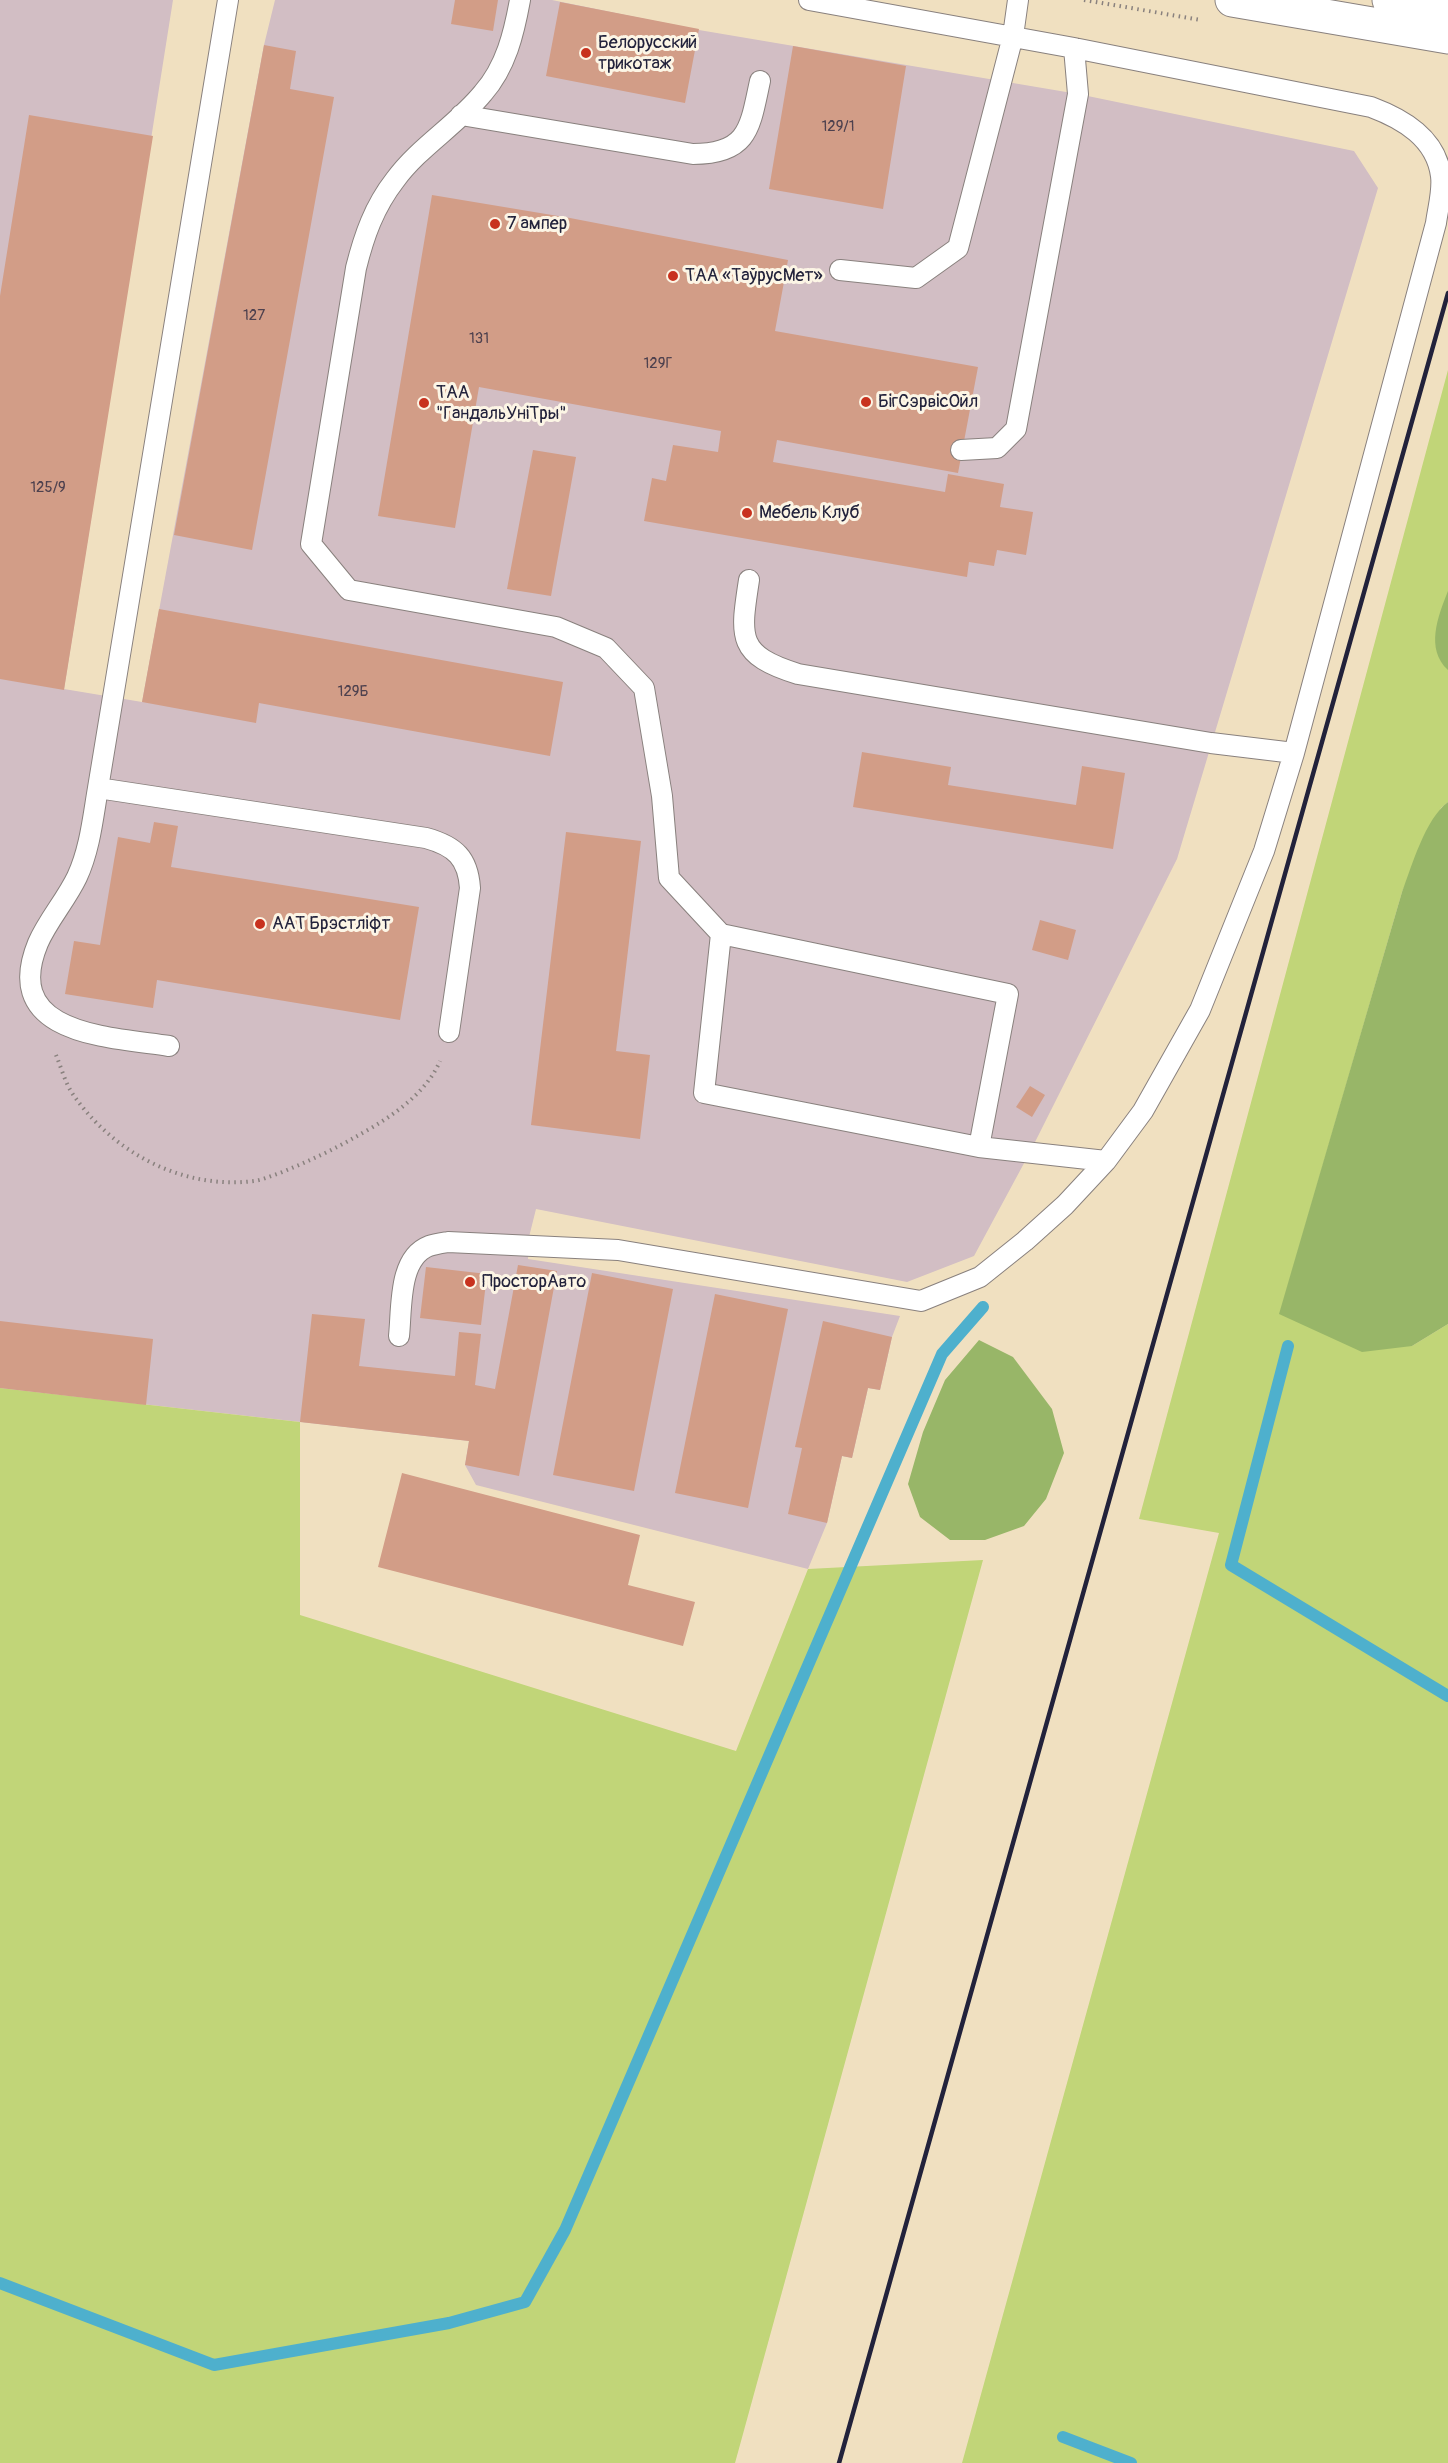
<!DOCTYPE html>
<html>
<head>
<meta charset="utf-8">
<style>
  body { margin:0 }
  canvas { display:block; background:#f0e0c0 }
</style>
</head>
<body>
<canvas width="1448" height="2463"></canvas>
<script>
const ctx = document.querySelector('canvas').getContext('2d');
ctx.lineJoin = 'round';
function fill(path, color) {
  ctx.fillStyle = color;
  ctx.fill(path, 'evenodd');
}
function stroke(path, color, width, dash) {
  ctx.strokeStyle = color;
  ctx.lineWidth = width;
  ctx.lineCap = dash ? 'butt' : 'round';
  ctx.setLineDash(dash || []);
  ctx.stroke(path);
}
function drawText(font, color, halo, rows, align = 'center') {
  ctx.font = font + ' Pangolin,sans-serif';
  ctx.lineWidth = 6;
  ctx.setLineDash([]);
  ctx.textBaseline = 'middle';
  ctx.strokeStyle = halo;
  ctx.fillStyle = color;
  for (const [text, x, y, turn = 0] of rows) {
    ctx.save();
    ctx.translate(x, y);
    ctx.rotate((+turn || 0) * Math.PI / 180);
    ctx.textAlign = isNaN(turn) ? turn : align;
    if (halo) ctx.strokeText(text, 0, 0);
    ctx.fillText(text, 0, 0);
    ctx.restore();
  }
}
fill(new Path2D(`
  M0 0H173L64 689 142 702 264 45 275 0H552L699 30 1078 94 1354 151 1378 188 1177 859 1029 1154 974 1256 907 1282 536 1209 529 1237 528 1259 900 1316 892 1337 880 1390 868 1388 852 1458 842 1456 827 1523 808 1569 476 1485 465 1465 469 1441 0 1388Z`), '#d2bec4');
fill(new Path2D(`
  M1448 370V802L1441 808 1402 892 1280 1313 1412 1346 1448 1324V2463H962L1219 1533 1139 1519Z
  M0 1388 300 1422V1615L736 1751 808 1569 983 1560 735 2463H0Z`), '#c1d578');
fill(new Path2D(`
  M1448 591V670C1425 649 1438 616 1448 591Z
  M1448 802V1324L1412 1346 1362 1352 1279 1314 1402 892C1412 866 1425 819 1448 802Z
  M979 1340 1013 1357 1052 1409 1064 1453 1046 1499 1024 1526 985 1540H950L920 1517 908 1484 923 1432 945 1380Z`), '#98b668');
stroke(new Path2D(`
  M1288 1346 1231 1565 1448 1696
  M0 2283 214 2365 449 2323 525 2302 565 2230 942 1354 983 1307
  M1063 2437 1131 2463`), '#4eb0cd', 12);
fill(new Path2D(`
  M455 0H498L493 31 451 24Z
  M560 2 699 29 685 103 546 76Z
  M264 45 296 51 290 89 334 97 252 550 174 535Z
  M793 46 906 66 883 209 769 189Z
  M29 115 153 136 64 690 0 679V296Z
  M432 195 570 218 788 260 775 331 978 367 958 473 777 440 773 462 945 492 948 474 1004 484 1000 507 1033 512 1026 555 997 550 994 566 969 562 967 577 644 521 652 478 666 481 673 445 718 452 721 431 479 387 455 528 378 516Z
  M533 450 576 457 551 596 507 589Z
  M159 609 563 682 550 756 259 703 256 723 142 702Z
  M862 752 951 767 948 785 1076 805 1082 766 1125 773 1113 849 853 807Z
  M154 822 178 826 171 867 419 907 400 1020 157 980 153 1008 65 994 74 941 100 945 118 837 150 843Z
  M566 832 641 841 616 1051 650 1055 640 1139 531 1125Z
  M1040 920 1076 930 1068 960 1032 950Z
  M1030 1086 1045 1095 1032 1117 1016 1107Z
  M518 1265 557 1271 519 1476 465 1465 469 1441 300 1422 312 1314 365 1319 359 1366 455 1376 459 1332 481 1334 475 1385 495 1389Z
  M426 1267 487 1274 481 1325 420 1318Z
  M592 1273 673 1289 634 1491 553 1475Z
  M715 1294 788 1309 748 1508 675 1493Z
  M0 1321 153 1339 146 1405 0 1388Z
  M823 1321 892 1337 880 1390 868 1388 852 1458 842 1456 827 1523 788 1514 802 1448 795 1447Z
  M402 1473 640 1535 628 1585 695 1602 683 1646 378 1567Z`), '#d29d87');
const service = new Path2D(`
  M520 0C514 33 506 67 483 93 457 125 419 147 395 180 374 207 364 236 356 268L311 544 349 590 556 627 606 648 644 688 662 796 669 878 721 934
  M461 115 693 154C749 154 750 127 760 81
  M840 270 916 278 958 248 1013 36 1018 0
  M961 450 997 448 1016 429 1078 94 1074 48
  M749 580C740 638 737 655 798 674L1211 743 1294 753
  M98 788 228 0
  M169 1046C109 1037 0 1035 38 943 48 920 66 900 77 877 90 849 93 817 98 788L426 838C455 846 468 858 470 888L449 1032
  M979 1147 1008 994 721 934 704 1093 979 1147 1106 1161
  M399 1336C402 1308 398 1258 429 1246 435 1244 442 1243 448 1242L618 1250 921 1301 980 1277 1025 1241 1065 1205 1106 1161 1143 1111 1200 1010 1264 851 1294 753 1436 223C1438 208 1443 191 1441 176 1436 138 1403 119 1371 107L1074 48 809 0`);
const secondary = new Path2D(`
  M1232 0 1448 37
  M1389 0 1448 11`);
stroke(service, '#89817e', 22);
stroke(secondary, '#89817e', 35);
stroke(new Path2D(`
  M1084 0 1201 20
  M56 1055C61 1067 65 1082 72 1093 112 1152 182 1190 254 1181 262 1180 271 1176 280 1173 304 1163 327 1153 350 1140 383 1122 424 1098 440 1061`), '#89817e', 4, [1.5, 4.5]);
stroke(service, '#fff', 20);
stroke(secondary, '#fff', 33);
stroke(new Path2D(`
  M839 2463 1448 293`), '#22223b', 4.5);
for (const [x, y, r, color] of [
  [586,53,6,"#c8321e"],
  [495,224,6,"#c8321e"],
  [673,276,6,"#c8321e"],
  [866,402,6,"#c8321e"],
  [424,403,6,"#c8321e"],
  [747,513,6,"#c8321e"],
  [260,924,6,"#c8321e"],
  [470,1282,6,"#c8321e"]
]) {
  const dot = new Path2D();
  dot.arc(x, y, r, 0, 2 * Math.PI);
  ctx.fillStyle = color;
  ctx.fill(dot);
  stroke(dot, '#fcf5e5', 2);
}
drawText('15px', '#4e414e', null, [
  ["129/1",838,127],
  ["127",254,316],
  ["131",479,339],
  ["129Г",658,364],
  ["125/9",48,488],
  ["129Б",353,692]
]);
drawText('18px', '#22223b', '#fcf5e5', [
  ["Белорусский",598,43],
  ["трикотаж",598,64],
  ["7 ампер",507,224],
  ["ТАА «ТаўрусМет»",685,276],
  ["ТАА",436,393],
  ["\"ГандальУніТры\"",436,414],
  ["БігСэрвісОйл",878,402],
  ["Мебель Клуб",759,513],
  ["ААТ Брэстліфт",272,924],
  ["ПросторАвто",482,1282]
], 'left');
</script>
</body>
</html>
